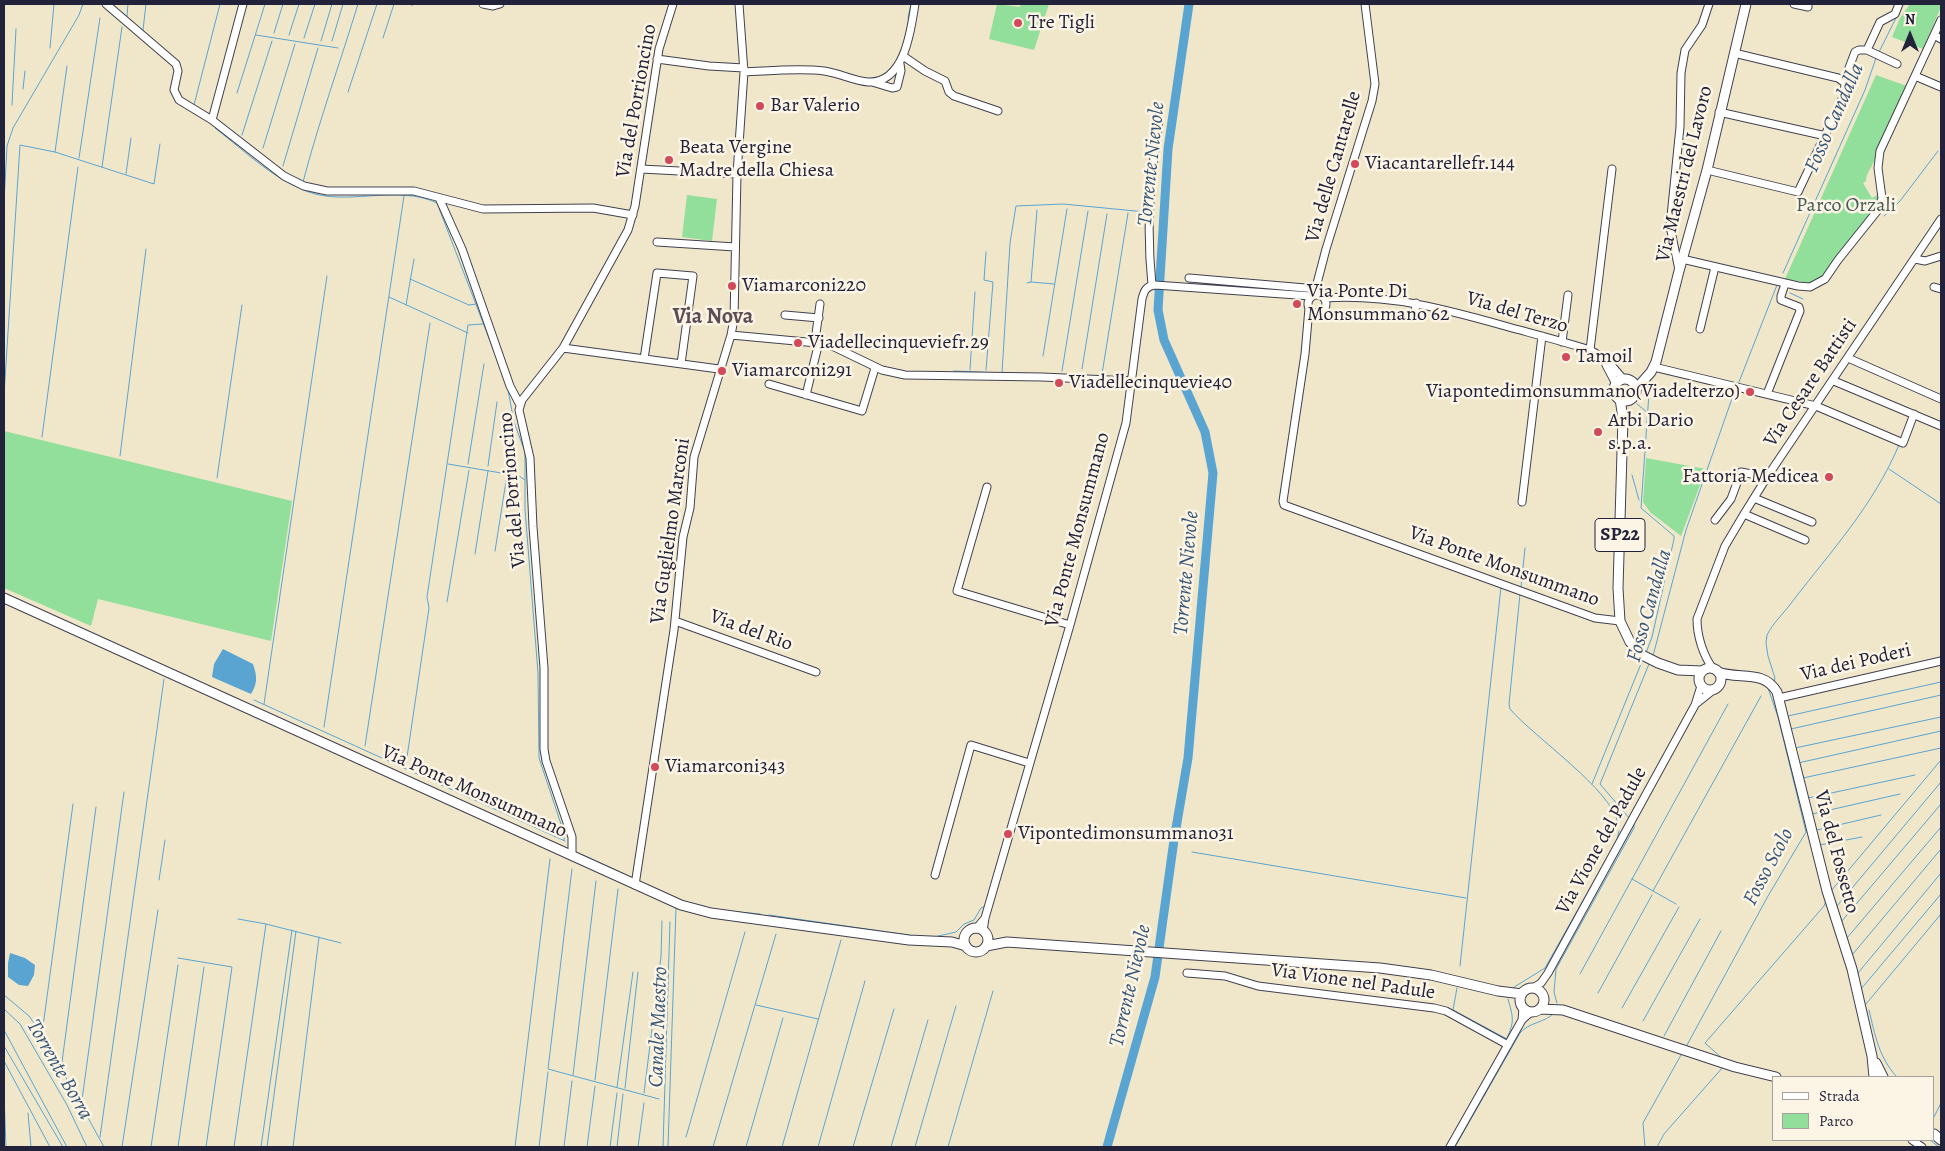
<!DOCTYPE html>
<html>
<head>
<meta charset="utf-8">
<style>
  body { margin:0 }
  #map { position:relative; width:1945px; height:1151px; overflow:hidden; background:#f0e7ca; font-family:Alegreya,serif }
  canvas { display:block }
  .frame { position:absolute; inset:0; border:5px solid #22223b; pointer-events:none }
  .legend { position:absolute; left:1772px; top:1076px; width:162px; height:65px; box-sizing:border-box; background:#fcf5e5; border:1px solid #a5a1a1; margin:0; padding:6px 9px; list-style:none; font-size:15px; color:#22223b }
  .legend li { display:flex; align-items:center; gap:10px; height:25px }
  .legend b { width:25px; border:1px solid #a5a1a1 }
  .north { position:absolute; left:1885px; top:10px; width:50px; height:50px; -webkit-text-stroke:4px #fcf5e5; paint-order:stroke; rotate:0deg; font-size:14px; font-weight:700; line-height:20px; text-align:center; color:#22223b }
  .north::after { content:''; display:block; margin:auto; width:18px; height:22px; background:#22223b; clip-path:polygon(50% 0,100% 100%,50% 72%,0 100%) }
</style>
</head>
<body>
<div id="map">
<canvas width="1945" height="1151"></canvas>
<div class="frame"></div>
<ul class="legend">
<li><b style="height:6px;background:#fff"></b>Strada</li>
<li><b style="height:14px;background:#92de9b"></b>Parco</li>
</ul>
<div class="north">N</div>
</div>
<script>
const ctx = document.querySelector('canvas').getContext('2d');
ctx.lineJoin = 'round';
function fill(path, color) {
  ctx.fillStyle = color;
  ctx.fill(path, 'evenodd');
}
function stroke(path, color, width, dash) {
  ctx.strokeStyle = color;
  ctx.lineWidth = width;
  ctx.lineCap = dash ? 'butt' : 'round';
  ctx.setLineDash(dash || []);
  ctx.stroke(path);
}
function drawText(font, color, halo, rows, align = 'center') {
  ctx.font = font + ' Alegreya,serif';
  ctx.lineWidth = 5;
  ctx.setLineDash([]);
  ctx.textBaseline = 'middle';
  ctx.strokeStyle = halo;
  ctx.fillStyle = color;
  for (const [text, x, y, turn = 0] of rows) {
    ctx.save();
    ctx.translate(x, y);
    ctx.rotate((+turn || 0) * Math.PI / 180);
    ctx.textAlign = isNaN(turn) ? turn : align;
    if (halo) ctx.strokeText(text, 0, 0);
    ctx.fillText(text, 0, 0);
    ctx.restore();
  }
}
fill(new Path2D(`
  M997 4 1020 7 1021 4H1049L1034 50 989 39Z
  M1910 4H1941V7L1923 49 1892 37 1900 18Z
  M1876 75 1907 86C1896 111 1885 136 1874 161 1871 169 1866 173 1866 181L1863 183 1872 198 1879 194 1874 212 1839 252 1824 276 1816 281 1809 283 1785 279Z
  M687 195 717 199 712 241 682 237Z
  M4 431 292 501 271 641 98 599 91 626 4 588Z
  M1646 458 1706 469 1681 536 1650 512 1643 502Z`), '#92de9b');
fill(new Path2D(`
  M223 649 253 664C257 676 258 683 251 694L212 677 214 664Z
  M10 953 25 958 35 965 34 975 28 986 19 985 8 977V963Z`), '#59a4d1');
stroke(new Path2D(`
  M412 6 413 4
  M127 16 128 4
  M908 18 911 4
  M143 30 146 4
  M274 33 283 4
  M256 35 338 48
  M289 35 299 4
  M304 38 315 4
  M383 38 394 4
  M321 41 332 4
  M332 41 343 4
  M50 48 54 4
  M1879 52 1903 4
  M23 89 25 71
  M348 92 377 4
  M237 93 265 4
  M12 105 16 29
  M194 105 220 4
  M215 128C246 152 277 183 315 194 354 204 399 185 437 203L495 354
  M242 135 272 41
  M263 148 295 44
  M55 152 67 66
  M79 158 100 18
  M283 166 318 48
  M102 167 122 27
  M126 174 131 138
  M303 182C319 121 340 63 358 4
  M4 202 7 146 13 128 79 15 83 4
  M1884 216 1900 201 1938 151
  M1783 273 1865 90 1876 58
  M410 279 469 305 476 304
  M1031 282 1037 210
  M1027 283 1031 282 1054 284
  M1790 293 1803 299
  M389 297 468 333
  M406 305 414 259
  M1043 356 1067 209
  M1616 365 1617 360
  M1082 369 1107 214
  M970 370 975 292
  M986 370 993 282 984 280 986 252
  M954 371 1002 373 1010 243 1016 206 1063 204 1146 212
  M1062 371 1088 211
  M1102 374 1128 213
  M1739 382 1777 285
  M1621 385 1630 395
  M508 390 514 422 525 452V509L538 673 539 758 564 833V840
  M4 395 20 145 55 152 154 184 160 144
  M1637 404 1647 412
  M42 437 78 167
  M120 456 146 249
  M448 464 519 476 525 480
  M468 464 484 364
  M488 466 497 402
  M1889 469 1941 504
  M507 471 513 435
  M1632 475 1639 500
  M217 478 242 305
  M495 551 507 475
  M475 554 488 471
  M1521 587 1525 548
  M1520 594 1509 704 1510 709C1535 738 1611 789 1618 823
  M447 602 469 470
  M1646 653 1652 637 1674 539V536L1641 508 1649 393
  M1653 656 1686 530 1735 390
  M1774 682 1775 678 1768 656 1766 643 1767 635C1773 623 1784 613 1792 602 1832 550 1873 506 1899 445
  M254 700 565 841
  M264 704 327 276
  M1788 716 1941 682
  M324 727 404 196
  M1791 729 1941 695
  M365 746 430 323
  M1795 748 1941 717
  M1798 763 1941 731
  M406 764 429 608 427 597 468 325 483 324
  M1803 778 1941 748
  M1592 784 1643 659
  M1808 798 1915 775
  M1812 814 1900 794
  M1630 819 1600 784 1649 664
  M1817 830 1881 815
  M1617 840 1619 831
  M1820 845 1862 837
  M1192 852 1466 898
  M583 855 626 875
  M572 869 548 1069 659 1099
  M1632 879 1676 904
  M159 880 165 840
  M648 885 688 903
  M1653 891 1761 696
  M1831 891 1941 760
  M1837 906 1941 782
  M716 910 760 914
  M769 915 915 936
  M238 919 266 924 341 943
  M1841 922 1941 804
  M934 937 956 932 964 924 974 920 981 908 985 906
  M1847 938 1941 827
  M1852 955 1941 849
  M178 958 232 967 206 1147
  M1460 966 1501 587
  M1858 973 1941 873
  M1580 974 1728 704
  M1457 988 1453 1010 1507 1039
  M1511 989 1545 968 1608 856
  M1861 989 1941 894
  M1598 993 1652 895
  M4 995 29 1016 42 1034 104 1147
  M1557 1003 1554 992 1556 969 1634 828V824
  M1866 1004 1941 914
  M756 1005 818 1019
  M1622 1008 1679 907
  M4 1009 20 1024 67 1105 87 1147
  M1869 1010C1875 1035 1879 1058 1897 1077
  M1643 1021 1700 919
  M4 1030 67 1147
  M42 1034 73 804
  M1664 1036 1721 931
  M1507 1038C1515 1021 1513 1017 1508 999
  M1687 1045 1768 896 1806 832 1778 717 1768 688
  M4 1046 63 1147
  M1723 1059 1705 1043 1824 906 1826 901
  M4 1061 50 1147
  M62 1062 96 807
  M573 1075 596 881
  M1486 1076 1503 1046
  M595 1080 618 889
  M617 1087 633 972
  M625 1088 638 972
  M644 1093 656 997 659 993 657 986 661 957 662 921
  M4 1094 6 1147
  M82 1100 124 792
  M28 1113 31 1147
  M1934 1117 1941 1103
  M100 1137 164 679
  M686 1137 745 932
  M1930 1140 1939 1147
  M122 1147 158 910
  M151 1147 178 965
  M178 1147 204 967
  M234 1147 266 924
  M261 1147 292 930
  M267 1147 296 931
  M293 1147 319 937
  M515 1147 550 859
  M539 1147 548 1072
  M564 1147 572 1081
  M587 1147 595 1086
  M610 1147 617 1093
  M617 1147 623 1094
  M638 1147 644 1103
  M663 1147 670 922
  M668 1147 676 908
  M713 1147 776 934
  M746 1147 783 1018
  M782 1147 841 940
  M818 1147 865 981
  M853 1147 894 1009
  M891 1147 928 1020
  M915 1147 956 1006
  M948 1147 993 991
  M1455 1147 1520 1033C1529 1022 1545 1023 1554 1013
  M1645 1147 1643 1123 1681 1055
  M1657 1147 1664 1134 1723 1067`), '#59a4d1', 1);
stroke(new Path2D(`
  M1107 1147 1155 977 1174 840 1188 758 1213 473 1205 432 1164 340 1158 310 1168 149 1189 4`), '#59a4d1', 9);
const minor = new Path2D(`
  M106 4 176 64 178 71 174 90 179 100 212 120 284 176 304 186 327 191H414L483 209 593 208 633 215
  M483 4 493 6 500 4
  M1794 4 1808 7V4
  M1934 35 1941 39
  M1867 50 1897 64
  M903 56 925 71 945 81 949 92 954 96 998 111
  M657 59 709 66 744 68
  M744 72C770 71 798 68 824 71 839 73 854 81 868 82 905 84 911 29 915 4
  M1915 76 1941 87
  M1844 81 1855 52 1859 50H1867L1880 22 1895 14 1899 4
  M872 82 892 88 897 87 901 71 900 64
  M1719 112 1826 136
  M212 120 243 4
  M641 169 737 174
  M1707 170 1798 192 1844 95 1845 83 1838 78 1734 53
  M439 198 462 249 510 386 520 405
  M657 242 735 247
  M1682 259 1798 286 1810 287 1825 279 1838 260 1878 210 1882 198 1878 168 1880 151 1941 20
  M1915 259 1925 261 1941 256
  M1679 270 1670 226 1680 127 1681 73 1685 50 1702 25 1709 4
  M1189 278 1317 289
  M1152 285C1146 226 1150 180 1159 121
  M1934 287 1941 289
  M1308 304a9 9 0 1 1 18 0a9 9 0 1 1-18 0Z
  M1314 295 1326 249 1372 101 1375 84 1365 4
  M1325 298C1389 294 1445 309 1505 326 1534 334 1562 341 1590 350L1607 360 1623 379
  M1309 308 1305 354 1283 501 1284 505 1595 618 1620 621
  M1415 312 1416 303
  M785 315 819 318
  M1700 329 1715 267
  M731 335 828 344 882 370 905 375 1042 377 1132 381
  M815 341 820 304
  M1562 342 1568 295
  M563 348 719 369
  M1590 350 1612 169
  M1848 358 1941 399
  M644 359 657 273 693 276 681 364
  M1606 365 1616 384
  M1654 367 1816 406 1903 443 1914 414
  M1834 381 1941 426
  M769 384 862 411 875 368
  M1767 394 1800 311 1799 307 1781 300V296L1785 284
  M806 395 819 342
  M987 487 957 591 1070 625
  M1754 498 1812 522
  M1522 502 1542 336
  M1744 514 1805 540
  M1715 520 1731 499 1741 472 1767 477
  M675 621 816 672
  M1713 669C1703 655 1697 636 1697 619L1725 546 1744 514 1767 477 1941 219
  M1779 698 1941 661
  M1697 703 1712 691
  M572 855V837L546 761 544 749V668L533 527 530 458 519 410 522 400 563 348 628 230 635 206 659 49 673 4
  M935 875 971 745 1029 763
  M635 885 674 630 683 537 690 508 694 457 731 335 734 319 737 174 744 72 739 4
  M976 929 985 918
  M983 931 985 918 1070 625 1126 423 1142 299C1144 291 1146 286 1155 285L1311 296
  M1187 973 1225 976 1258 986 1434 1008 1446 1011 1508 1045
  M1533 988 1541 983 1548 973 1695 705 1701 686
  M1522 1020 1531 1012
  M1912 1140 1922 1147
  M1450 1147 1522 1020 1523 1008`);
const major = new Path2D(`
  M1614 390a11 11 0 1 1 22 0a11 11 0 1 1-22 0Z
  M1636 389 1651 372 1656 362 1679 271 1707 170 1746 4
  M1620 399 1623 418 1618 588 1620 621 1630 642 1642 655 1658 663 1678 670 1702 671
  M4 598 681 905 711 913 909 940 952 942 966 946
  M1699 679a11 11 0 1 1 22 0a11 11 0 1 1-22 0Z
  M1718 672C1739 680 1763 669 1777 692L1827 891 1852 969 1872 1056 1874 1077
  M964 940a12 12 0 1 1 24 0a12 12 0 1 1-24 0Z
  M986 946 1007 942 1380 968 1431 975 1498 991 1522 994
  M1520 1000a12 12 0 1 1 24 0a12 12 0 1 1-24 0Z
  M1540 1009 1563 1010 1735 1067 1776 1077
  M1876 1063 1883 1077
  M1934 1134 1941 1140`);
stroke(minor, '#414050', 9);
stroke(major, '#414050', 11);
stroke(minor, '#fff', 7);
stroke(major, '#fff', 9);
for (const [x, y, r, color] of [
  [1018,23,5,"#d1495b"],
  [760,106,5,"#d1495b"],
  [669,160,5,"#d1495b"],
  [1355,164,5,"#d1495b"],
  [732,286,5,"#d1495b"],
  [1297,304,5,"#d1495b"],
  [798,343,5,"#d1495b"],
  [1566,357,5,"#d1495b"],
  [722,371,5,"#d1495b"],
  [1059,383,5,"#d1495b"],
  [1750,392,5,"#d1495b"],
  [1598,432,5,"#d1495b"],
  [1829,477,5,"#d1495b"],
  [655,767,5,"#d1495b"],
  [1008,834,5,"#d1495b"]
]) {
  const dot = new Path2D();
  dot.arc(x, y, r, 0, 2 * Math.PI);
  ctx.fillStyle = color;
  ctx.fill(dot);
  stroke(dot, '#fcf5e5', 2);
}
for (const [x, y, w] of [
  [1620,535,50]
]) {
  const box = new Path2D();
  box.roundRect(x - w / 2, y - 16.5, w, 33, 4);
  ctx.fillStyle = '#fcf5e5';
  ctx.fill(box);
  stroke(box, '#22223b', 1);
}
drawText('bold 19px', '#22223b', null, [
  ["SP22",1620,535]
]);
drawText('20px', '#22223b', '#fcf5e5', [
  ["Tre Tigli",1028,23],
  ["Bar Valerio",770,106],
  ["Beata Vergine",679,148],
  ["Madre della Chiesa",679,171],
  ["Viacantarellefr.144",1365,164],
  ["Viamarconi220",742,286],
  ["Via Ponte Di",1307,292],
  ["Monsummano 62",1307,315],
  ["Viadellecinqueviefr.29",808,343],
  ["Tamoil",1576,357],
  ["Viamarconi291",732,371],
  ["Viadellecinquevie40",1069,383],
  ["Viapontedimonsummano(Viadelterzo)",1740,392,"right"],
  ["Arbi Dario",1608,421],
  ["s.p.a.",1608,444],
  ["Fattoria Medicea",1819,477,"right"],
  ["Viamarconi343",665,767],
  ["Vipontedimonsummano31",1018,834]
], 'left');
drawText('20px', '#22223b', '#fcf5e5', [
  ["Via del Porrioncino",637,101,-80],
  ["Via delle Cantarelle",1334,167,-74],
  ["Via Maestri del Lavoro",1685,174,-76],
  ["Via del Terzo",1517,313,16],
  ["Via Cesare Battisti",1811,383,-56],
  ["Via del Porrioncino",513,490,-95],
  ["Via Ponte Monsummano",1078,530,-75],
  ["Via Guglielmo Marconi",671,531,-82],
  ["Via Ponte Monsummano",1504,567,20],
  ["Via del Rio",751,631,20],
  ["Via dei Poderi",1856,663,-13],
  ["Via Ponte Monsummano",474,792,24],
  ["Via Vione del Padule",1602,841,-61],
  ["Via del Fossetto",1836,852,75],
  ["Via Vione nel Padule",1353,982,8]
]);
drawText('20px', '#445a58', '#fcf5e5', [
  ["Parco Orzali",1846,206]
]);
drawText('italic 21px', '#385677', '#fcf5e5', [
  ["Fosso Candalla",1835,118,-66],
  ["Torrente Nievole",1152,164,-84],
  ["Torrente Nievole",1187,573,-85],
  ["Fosso Candalla",1650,606,-74],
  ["Fosso Scolo",1769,867,-62],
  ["Torrente Nievole",1131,986,-77],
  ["Canale Maestro",659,1027,-88],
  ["Torrente Borra",59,1070,60]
]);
drawText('bold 22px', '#5d4e55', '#fcf5e5', [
  ["Via Nova",713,318]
]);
</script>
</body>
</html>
